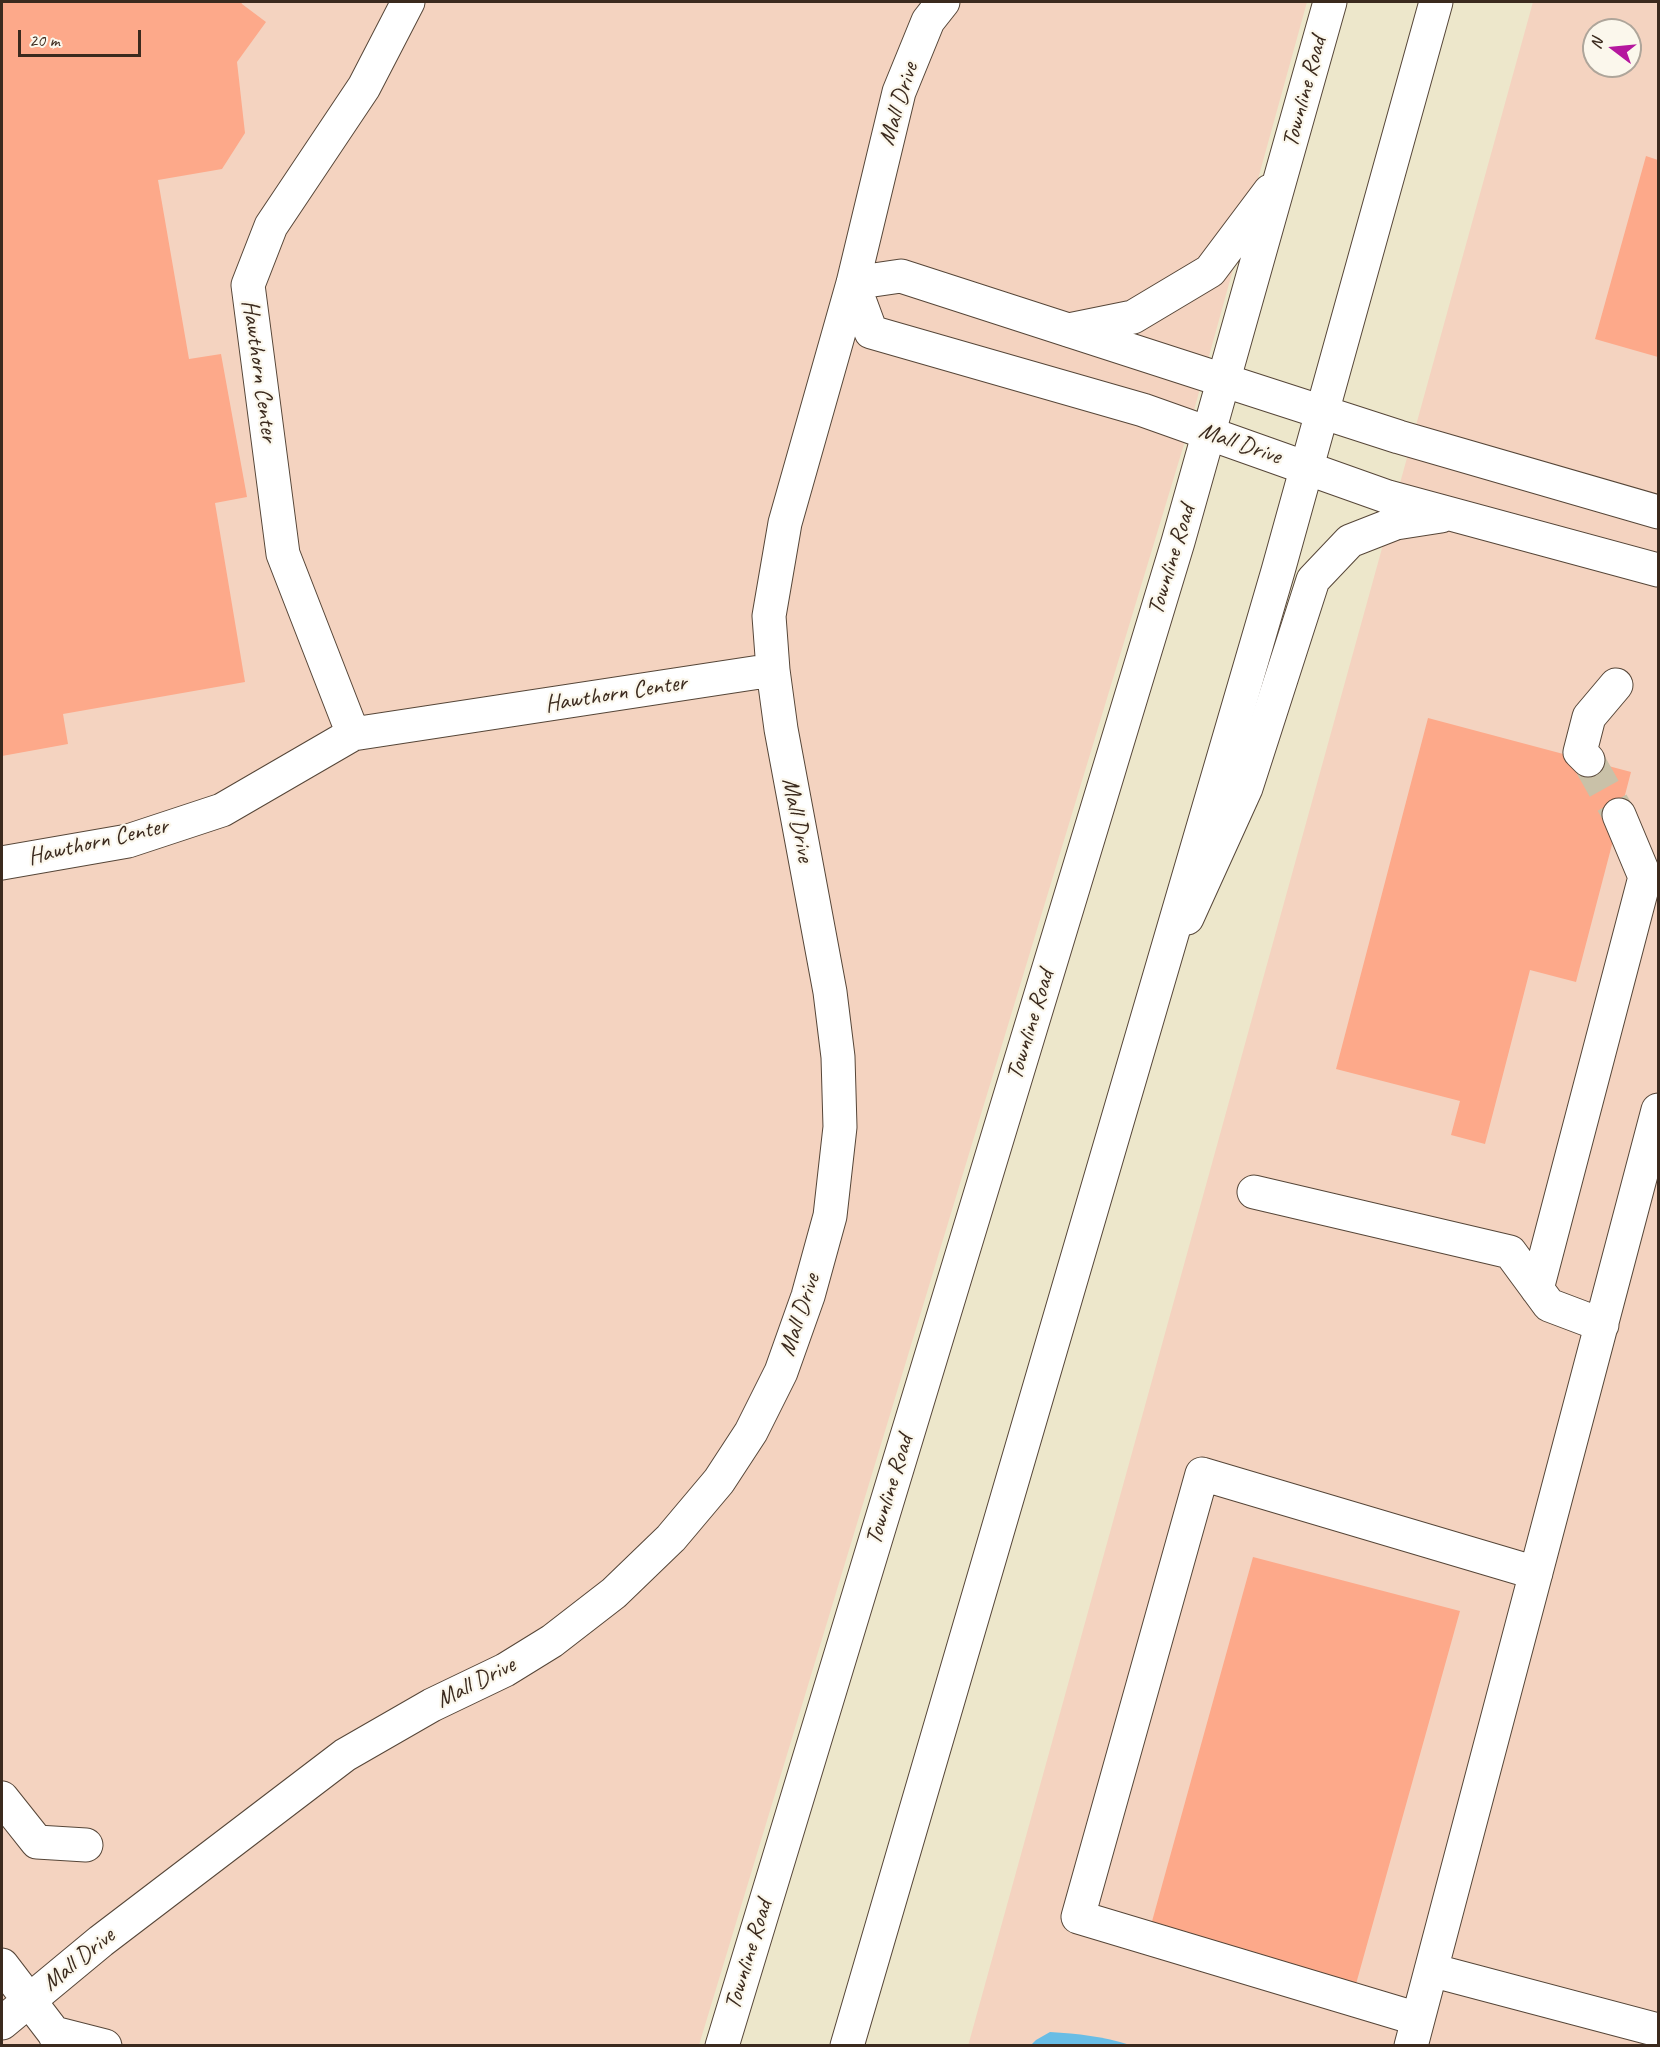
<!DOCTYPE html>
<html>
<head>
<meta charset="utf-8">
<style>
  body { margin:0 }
  #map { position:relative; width:1660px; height:2047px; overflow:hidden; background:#ede7cb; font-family:Caveat,sans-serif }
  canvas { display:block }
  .frame { position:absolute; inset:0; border:3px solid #3b2a1e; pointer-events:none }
  .north { position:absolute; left:1582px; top:18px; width:60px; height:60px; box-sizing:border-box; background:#fbf7ec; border:2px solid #aea59a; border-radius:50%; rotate:286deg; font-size:16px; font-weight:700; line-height:24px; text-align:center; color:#3b2a1e }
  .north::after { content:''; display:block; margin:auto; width:21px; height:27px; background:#b5179e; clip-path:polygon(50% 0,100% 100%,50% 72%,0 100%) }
  .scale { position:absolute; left:18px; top:30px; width:123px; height:27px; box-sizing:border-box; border:3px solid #3b2a1e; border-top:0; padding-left:8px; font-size:18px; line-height:21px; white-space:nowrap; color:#3b2a1e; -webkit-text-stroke:4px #fbf7ec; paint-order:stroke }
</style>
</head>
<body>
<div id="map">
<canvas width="1660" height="2047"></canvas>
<div class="frame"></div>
<div class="north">N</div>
<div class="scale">20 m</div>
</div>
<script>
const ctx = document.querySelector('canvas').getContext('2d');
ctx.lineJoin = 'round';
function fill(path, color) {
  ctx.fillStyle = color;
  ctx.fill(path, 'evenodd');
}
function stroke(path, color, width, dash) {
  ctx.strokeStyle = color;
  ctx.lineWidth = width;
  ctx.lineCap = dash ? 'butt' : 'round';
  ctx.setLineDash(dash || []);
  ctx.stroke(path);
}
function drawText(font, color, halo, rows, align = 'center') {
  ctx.font = font + ' Caveat,sans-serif';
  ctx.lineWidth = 4.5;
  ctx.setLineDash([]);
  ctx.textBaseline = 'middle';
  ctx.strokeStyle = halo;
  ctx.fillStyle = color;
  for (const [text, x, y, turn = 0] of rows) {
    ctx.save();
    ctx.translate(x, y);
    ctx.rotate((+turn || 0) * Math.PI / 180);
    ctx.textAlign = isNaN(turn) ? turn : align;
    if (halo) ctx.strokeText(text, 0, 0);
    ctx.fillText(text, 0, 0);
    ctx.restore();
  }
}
fill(new Path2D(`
  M2 2H1307L1191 421 699 2045 2 2046Z
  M1533 2H1658V2045L968 2046ZM1594 30H1630V66H1594Z`), '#f4d3c0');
fill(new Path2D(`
  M1050 2032C1078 2034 1103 2036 1130 2045H1031L1036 2040Z`), '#69bde5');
fill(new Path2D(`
  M2 2H241L242 4 266 22 237 62 245 133 222 169 158 180 189 359 221 354 247 497 215 503 245 682 63 714 68 744 2 756Z
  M1646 156 1658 160V357L1595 339Z
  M1428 718 1631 772 1576 982 1530 970 1485 1144 1451 1135 1460 1101 1336 1069Z
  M1253 1557 1460 1611 1356 1984 1151 1925Z`), '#fda98a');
stroke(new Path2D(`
  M1588 760 1619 815`), '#c9c1a8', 33, [33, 16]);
const minor = new Path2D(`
  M408 2 364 87 271 226 248 285 283 554 353 734 773 670
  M1658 512 1399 437 901 276 853 283 871 332 1143 410 1388 497 1658 570
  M1588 760 1580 752 1589 717 1616 685
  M2 863 128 841 222 810 353 734
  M1187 918 1246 788 1313 580 1350 541 1396 523 1441 516
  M1254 1192 1510 1252 1549 1305 1602 1325
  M1537 1289 1645 877 1619 815
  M2 1798 37 1842 86 1845
  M2 1965 54 2033 60 2046
  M1431 1970 1658 2030
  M1418 2019 1078 1917 1202 1474 1536 1573
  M2 2023 101 1941 345 1755 432 1705 505 1670 552 1641 614 1593 671 1538 719 1481 751 1432 781 1372 808 1296 830 1216 840 1127 838 1057 830 992 781 729 773 670 769 616 785 523 853 283 899 92 928 21 943 2
  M54 2033 105 2046
  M1411 2046 1658 1110`);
const major = new Path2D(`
  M1069 330 1133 317 1210 271 1270 191
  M722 2046 1178 542 1330 2
  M847 2046 1278 571 1436 2`);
stroke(minor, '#564638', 35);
stroke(major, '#564638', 35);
stroke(minor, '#fff', 33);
stroke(major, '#fff', 33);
drawText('24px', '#3b2a1e', '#fbf7ec', [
  ["Townline Road",1305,92,-75],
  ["Mall Drive",899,104,-73],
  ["Hawthorn Center",259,371,82],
  ["Mall Drive",1240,444,19],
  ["Townline Road",1172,560,-73],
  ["Hawthorn Center",616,694,-9],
  ["Mall Drive",797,820,79],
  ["Hawthorn Center",98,842,-13],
  ["Townline Road",1031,1025,-73],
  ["Mall Drive",800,1315,-72],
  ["Townline Road",890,1490,-73],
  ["Mall Drive",476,1683,-27],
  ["Townline Road",749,1955,-73],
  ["Mall Drive",79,1960,-39]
]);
</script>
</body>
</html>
